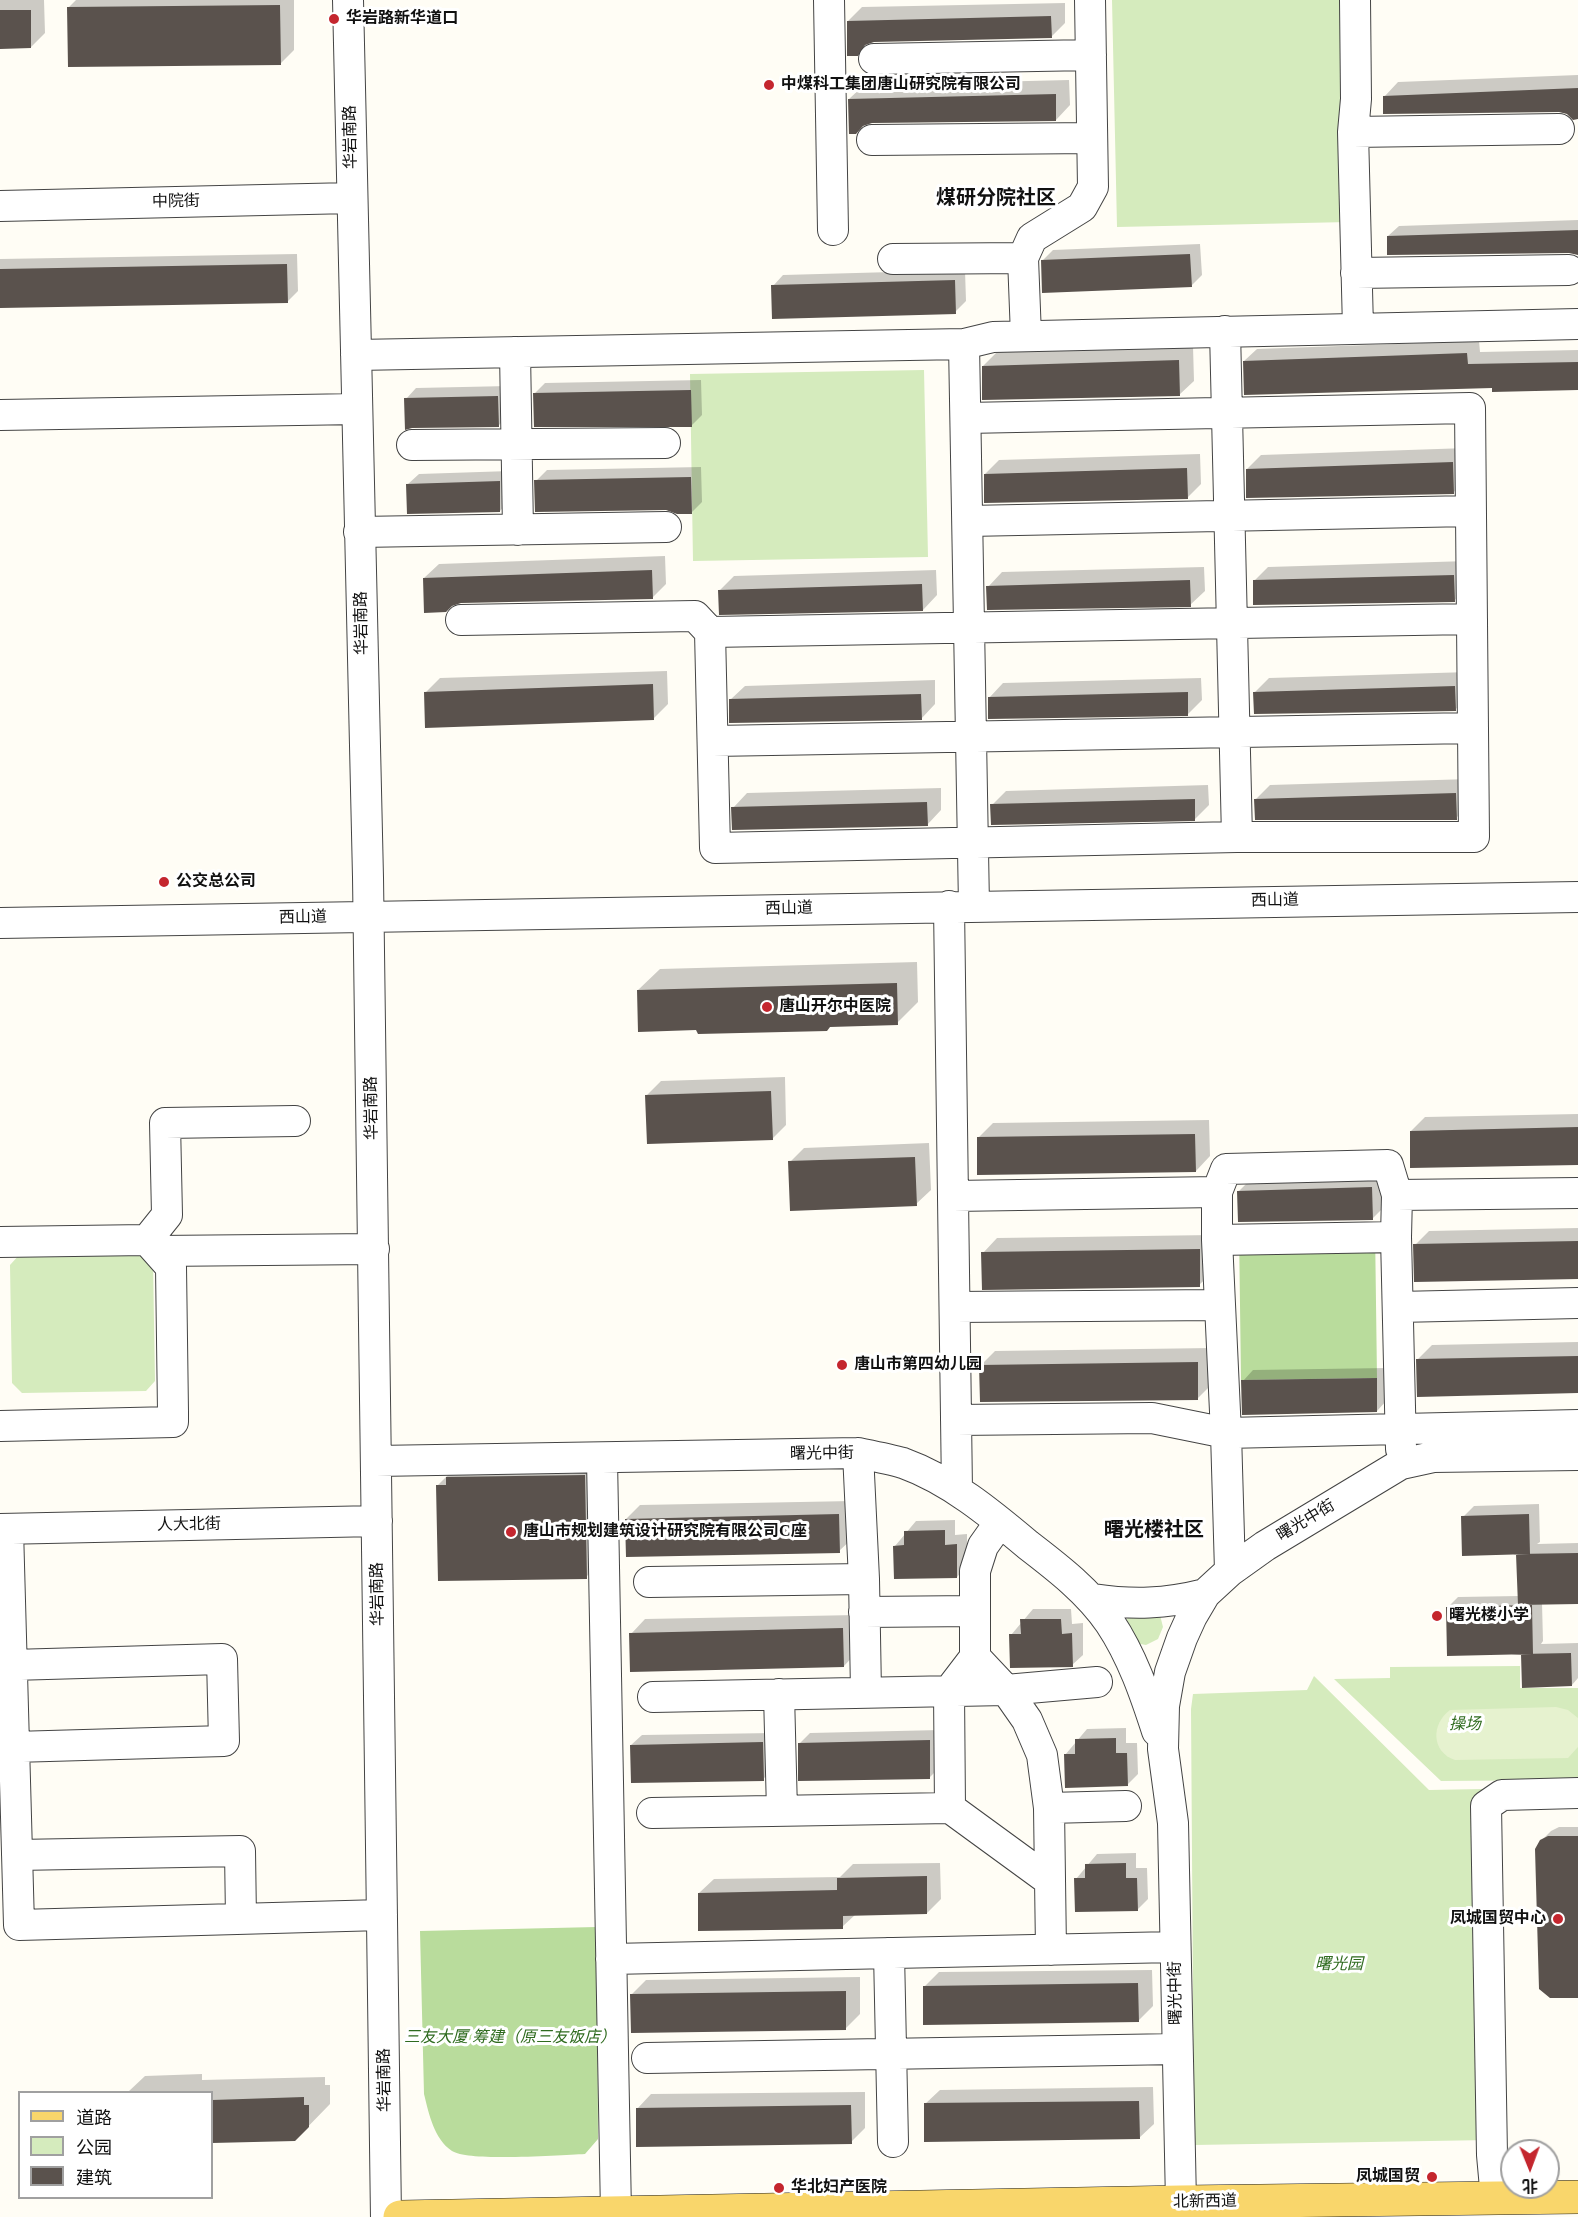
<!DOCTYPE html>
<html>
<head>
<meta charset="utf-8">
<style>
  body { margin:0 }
  #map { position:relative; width:1578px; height:2217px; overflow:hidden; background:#fffdf5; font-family:"Times New Roman","Noto Sans SC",serif }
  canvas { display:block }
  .legend { position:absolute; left:18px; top:2091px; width:195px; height:108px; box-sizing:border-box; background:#fff; border:2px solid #a0a0a0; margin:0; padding:8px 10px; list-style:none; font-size:18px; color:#111 }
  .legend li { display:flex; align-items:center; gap:12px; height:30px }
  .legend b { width:30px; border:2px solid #a0a0a0 }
  .north { position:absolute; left:1500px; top:2139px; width:60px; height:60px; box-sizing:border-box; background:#fff; border:2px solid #a0a0a0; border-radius:50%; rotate:179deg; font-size:16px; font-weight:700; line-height:24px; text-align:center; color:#111 }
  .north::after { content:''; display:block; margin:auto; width:21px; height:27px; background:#c4262e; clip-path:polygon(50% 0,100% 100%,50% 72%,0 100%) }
</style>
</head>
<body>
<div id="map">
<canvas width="1578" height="2217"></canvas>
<ul class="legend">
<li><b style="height:8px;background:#f9d66b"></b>道路</li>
<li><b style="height:16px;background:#d5ebbd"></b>公园</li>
<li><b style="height:16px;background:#5a524d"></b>建筑</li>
</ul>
<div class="north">北</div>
</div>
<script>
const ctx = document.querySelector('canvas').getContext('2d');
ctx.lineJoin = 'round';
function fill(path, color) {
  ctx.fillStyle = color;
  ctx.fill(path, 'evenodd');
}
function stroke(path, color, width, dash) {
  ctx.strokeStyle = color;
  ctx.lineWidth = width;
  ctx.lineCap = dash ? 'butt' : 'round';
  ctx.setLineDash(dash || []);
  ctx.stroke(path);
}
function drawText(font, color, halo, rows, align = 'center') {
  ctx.font = font + ' "Times New Roman","Noto Sans SC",serif';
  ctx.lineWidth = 6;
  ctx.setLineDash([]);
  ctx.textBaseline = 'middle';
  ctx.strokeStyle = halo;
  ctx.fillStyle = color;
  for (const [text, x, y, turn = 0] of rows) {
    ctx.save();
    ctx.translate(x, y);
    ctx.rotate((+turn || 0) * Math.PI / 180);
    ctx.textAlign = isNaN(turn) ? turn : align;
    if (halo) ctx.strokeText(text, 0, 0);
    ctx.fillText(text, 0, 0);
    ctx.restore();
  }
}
fill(new Path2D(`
  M1112 0H1343L1349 222 1117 227Z
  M924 370 928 557 693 561 690 374Z
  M143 1252 153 1263 155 1381 146 1391 22 1393 12 1383 10 1265 20 1254Z
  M1160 1615 1163 1627 1158 1639 1146 1645 1135 1643 1126 1622 1128 1617Z
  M1520 1666V1688H1578V1780L1441 1781 1334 1679 1390 1678V1667Z
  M1314 1676 1429 1790 1483 1789 1489 2140 1194 2145 1191 1709 1193 1694 1307 1690Z`), '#d5ebbd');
fill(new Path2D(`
  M1375 1228 1377 1378 1241 1380 1239 1230Z
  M597 1927 598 2139 585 2154C561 2155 469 2162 452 2151 434 2139 429 2114 424 2094L420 1931Z`), '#b9dc9c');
fill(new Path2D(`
  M1556 1707 1568 1710 1578 1718V1747L1568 1758 1455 1760C1431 1752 1431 1724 1450 1710Z`), '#e6f2cf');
fill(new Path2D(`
  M0 0H44L45 33 31 47H0Z
  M76 0H294V50L280 64 69 7Z
  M1065 3V23L1051 37 870 41 857 54 848 21 862 7Z
  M1578 75V118L1559 110 1384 97 1398 82Z
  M1069 80 1070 105 1056 120 849 99 864 85Z
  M1578 220V255L1569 251 1388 236 1399 226Z
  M1200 244 1202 275 1191 286 1042 261 1053 250Z
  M297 254 298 291 287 302 0 307V259Z
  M965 270 966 301 955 312 773 286 783 275Z
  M1479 341 1480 352 1578 350V388L1494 386 1244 361 1257 349Z
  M1193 346 1194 381 1179 395 983 366 997 352Z
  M701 380 702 415 691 426 534 394 545 383Z
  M509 386V415L498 426 406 399 416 388Z
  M1467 448V478L1453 493 1247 469 1261 455Z
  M1200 454 1201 484 1187 498 985 474 999 460Z
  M701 467 702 502 692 512 536 481 547 470Z
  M510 471V500L500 511 408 484 419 474Z
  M665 556 666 584 652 598 424 578 439 564Z
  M1468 561V586L1454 601 1254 581 1268 567Z
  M1204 567 1205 591 1190 605 988 587 1002 572Z
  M936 570 937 595 923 610 720 590 734 576Z
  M667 671 668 704 653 719 426 692 440 678Z
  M1469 672V695L1455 710 1255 692 1269 678Z
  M1201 678 1202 700 1188 714 989 698 1003 683Z
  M935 680V704L921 719 730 700 745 686Z
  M1470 779V804L1456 818 1256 799 1270 785Z
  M1208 785 1209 805 1195 819 992 805 1006 791Z
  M941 788V810L927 825 733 808 747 793Z
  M917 962 918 1002 897 1023 696 1029 638 990 660 969Z
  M785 1077 786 1125 772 1139 646 1096 661 1081Z
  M1578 1114V1164L1411 1131 1425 1117Z
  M1209 1120 1210 1156 1196 1171 978 1138 993 1123Z
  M929 1143 931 1190 916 1204 790 1162 804 1148Z
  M1382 1177 1383 1208 1372 1219 1238 1192 1249 1181Z
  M1578 1228V1277L1415 1245 1429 1231Z
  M1213 1235 1214 1271 1199 1285 983 1253 997 1238Z
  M1578 1342V1392L1418 1359 1432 1345Z
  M1212 1348V1384L1198 1398 981 1365 995 1351Z
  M1387 1368V1400L1377 1411 1243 1381 1253 1370Z
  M606 1455 607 1556 586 1577 437 1486 459 1464Z
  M853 1501 854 1537 839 1551 626 1519 640 1505Z
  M1539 1504 1540 1542 1537 1544 1578 1543V1602L1542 1603 1543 1641 1541 1644 1578 1643V1678L1572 1685 1447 1608 1458 1597 1519 1596 1518 1555 1463 1517 1474 1506Z
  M955 1520V1535L967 1534V1566L957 1577 895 1546 916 1521Z
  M1033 1609H1071L1072 1624 1083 1623V1655L1072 1665 1011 1635Z
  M857 1615 858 1651 844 1666 631 1634 645 1619Z
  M1126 1728V1743H1137L1138 1774 1127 1785 1065 1755 1087 1729Z
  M940 1730V1767L930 1777 799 1744 810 1733Z
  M773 1733 774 1769 763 1779 631 1745 642 1735Z
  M1559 1827H1578V1997L1541 1841 1551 1831Z
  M1136 1853V1868H1147L1148 1899 1137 1910 1076 1879 1097 1854Z
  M940 1863 941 1899 927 1913 856 1914 842 1927 699 1893 714 1879 840 1877 853 1864Z
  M1152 1970 1153 2006 1138 2021 924 1987 939 1972Z
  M860 1977V2014L846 2028 632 1994 646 1980Z
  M202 2074V2080L325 2077V2085H330V2104L295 2140 212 2142V2092H128L145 2076Z
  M1153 2087 1154 2124 1139 2138 925 2104 940 2090Z
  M865 2092V2128L851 2142 637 2109 651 2094Z`), '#0003');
fill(new Path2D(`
  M280 5 281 65 68 67 67 7Z
  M0 10H31V48L0 49Z
  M1051 16 1052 38 874 42 865 45 858 56H847V21Z
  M1578 88V119L1573 120 1567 114 1559 112 1383 114V96Z
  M1056 94V121L872 123 863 126 856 134H849L848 99Z
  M1578 230V255L1569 253 1387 255V236Z
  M1190 254 1192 287 1042 293 1041 260Z
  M287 264 288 303 0 308V269Z
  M955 280 956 314 772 319 771 285Z
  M1467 353 1468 364 1578 362V390L1492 392V388L1244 395 1243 361Z
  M1179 360 1180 396 982 400V366Z
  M691 390 692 427H534L533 393Z
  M498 396 499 427 412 428 405 430 404 398Z
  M1453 462 1454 494 1246 498V469Z
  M1187 468 1188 499 984 503V474Z
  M691 477 692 514H677L666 510 535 512 534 480Z
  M500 481V512L407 514 406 484Z
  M652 570 653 599 461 603 452 606 446 612 424 613 423 578Z
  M1454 575 1455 602 1253 605V580Z
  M1190 580 1191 607 987 610 986 586Z
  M922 584 923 611 719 615 718 590Z
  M653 684 654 720 425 728 424 692Z
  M1455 686 1456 711 1254 714 1253 692Z
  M1188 692V716L988 719V697Z
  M921 694 922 720 729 723V699Z
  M1456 793 1457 820H1255L1254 799Z
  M1195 799V821L991 825 990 804Z
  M927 802 928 826 732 830 731 807Z
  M897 983 898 1025 830 1027 827 1031 698 1034 696 1030 638 1032 637 990Z
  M771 1091 773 1140 647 1144 645 1095Z
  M1578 1127V1165L1410 1168V1131Z
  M1195 1134 1196 1172 977 1175V1137Z
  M915 1157 917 1206 790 1211 788 1161Z
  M1372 1187 1373 1220 1238 1222 1237 1191Z
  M1578 1241V1279L1414 1282 1413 1244Z
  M1200 1249V1287L982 1290 981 1252Z
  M1578 1356V1393L1417 1397 1416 1359Z
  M1198 1362V1400L980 1402 979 1365Z
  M1377 1378V1412L1242 1415 1241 1380Z
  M585 1475 587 1579 438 1581 436 1485H446V1477Z
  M839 1514 840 1553 626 1557 625 1519Z
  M1529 1514 1530 1554 1462 1556 1461 1516Z
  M945 1530V1545L957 1544V1578L894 1579 893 1546 904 1545V1531Z
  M1578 1553V1604L1518 1605 1516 1554Z
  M1532 1605 1533 1654 1447 1656 1446 1607Z
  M1020 1619H1061L1062 1634 1072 1633 1073 1667 1010 1668 1009 1634H1021Z
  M843 1628 844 1667 630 1672 629 1633Z
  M1571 1653 1572 1686 1522 1688 1521 1654Z
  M1116 1738V1753H1127L1128 1786 1065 1788 1064 1754H1075V1739Z
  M930 1740V1779L798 1781V1743Z
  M763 1742 764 1781 631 1783 630 1745Z
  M1548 1836H1578V1998H1550L1539 1989 1535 1849 1540 1840Z
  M1126 1863V1878H1137L1138 1911 1075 1912 1074 1878H1085V1864Z
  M927 1876V1914L843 1916V1929L698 1931V1893L837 1890V1878Z
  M1138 1983 1139 2022 923 2025V1986Z
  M846 1991V2030L631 2033 630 1994Z
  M304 2097V2105H309V2127L295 2141 212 2143V2100Z
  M1139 2101 1140 2139 924 2142V2103Z
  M851 2105 852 2144 636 2147V2108Z`), '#5a524d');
const minor = new Path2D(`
  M348 0 368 877 386 2217
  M829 0 833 230
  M1355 0 1356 99 1353 132 1358 328
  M874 59 1091 55
  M1353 132 1559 129
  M872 140 1092 138
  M0 206 352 198
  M893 259 1023 258
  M1356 273 1569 270
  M1026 336 1023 258 1032 238 1082 207 1093 187 1090 0
  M964 344 993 337 1578 324
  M515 352 518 530
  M356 355 964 344 974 906
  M0 415 357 409
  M966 418 1470 408 1474 837H1237
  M412 445 665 443
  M968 521 1471 511
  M359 532 666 527
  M461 620 695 616 710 632 1472 619
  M710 632 715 848 1237 837 1225 331
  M713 741 1473 728
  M949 906 957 1490
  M0 923 1578 897
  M953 1196 1217 1192
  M147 1240 167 1215 165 1123 295 1121
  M1217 1240 1396 1237
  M0 1242 147 1240 171 1267 173 1412V1422L0 1426
  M157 1251 374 1249
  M955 1307 1219 1305
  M1398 1307 1578 1303
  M956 1420 1152 1418 1226 1433 1578 1425
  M1401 1449 1396 1237 1397 1195 1578 1193
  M858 1453 864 1579 866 1692
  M602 1459 616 2213
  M376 1461 858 1453C873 1456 889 1459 903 1463 950 1480 990 1513 1028 1545 1058 1568 1089 1592 1110 1623 1132 1656 1145 1694 1157 1731
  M1000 1522 983 1546 975 1571V1657L1006 1690 1097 1682
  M0 1529 377 1521
  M8 1529 19 1925 382 1915
  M1230 1571 1226 1433 1217 1240V1192L1226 1169 1388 1165 1397 1195
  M649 1582 864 1579
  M1093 1599C1133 1605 1165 1604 1205 1594
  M864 1612 975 1611
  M12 1665 222 1659 224 1741 14 1747
  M779 1694 782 1811
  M653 1697 1006 1690 1027 1720 1042 1755 1049 1808 1051 1950
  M950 1808 1050 1881
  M1049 1808 1126 1806
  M652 1813 950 1808 949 1691 975 1657
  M17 1855 240 1851 241 1919
  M889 1953 893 2142
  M611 1959 1175 1947
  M647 2058 1177 2049
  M1496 2199 1492 2155 1486 1806 1502 1795 1578 1793
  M1181 2202 1173 1823 1163 1749 1164 1706 1170 1672 1182 1638 1192 1616 1205 1594 1230 1571 1265 1546 1401 1464 1433 1457 1578 1455`);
const major = new Path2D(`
  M400 2217 1181 2202 1578 2197`);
stroke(minor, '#444', 32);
stroke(major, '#222', 34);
stroke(minor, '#fff', 30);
stroke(major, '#f9d66b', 33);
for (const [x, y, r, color] of [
  [334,19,6,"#c4262e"],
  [769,85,6,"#c4262e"],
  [164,882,6,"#c4262e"],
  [767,1007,6,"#c4262e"],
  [842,1365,6,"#c4262e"],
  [511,1532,6,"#c4262e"],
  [1437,1616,6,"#c4262e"],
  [1558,1919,6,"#c4262e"],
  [1432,2177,6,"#c4262e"],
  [779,2188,6,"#c4262e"]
]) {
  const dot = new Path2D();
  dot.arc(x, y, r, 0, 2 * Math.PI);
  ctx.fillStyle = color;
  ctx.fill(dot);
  stroke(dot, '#fff', 2);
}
drawText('bold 16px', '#111', '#fff', [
  ["华岩路新华道口",346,19],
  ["中煤科工集团唐山研究院有限公司",781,85],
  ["公交总公司",176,882],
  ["唐山开尔中医院",779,1007],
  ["唐山市第四幼儿园",854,1365],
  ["唐山市规划建筑设计研究院有限公司C座",523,1532],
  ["曙光楼小学",1449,1616],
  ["凤城国贸中心",1546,1919,"right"],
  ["凤城国贸",1420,2177,"right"],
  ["华北妇产医院",791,2188]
], 'left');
drawText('16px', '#111', '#fff', [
  ["华岩南路",351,137,-91],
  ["中院街",176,202,-1],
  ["华岩南路",362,623,-91],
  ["西山道",1275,901,-1],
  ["西山道",789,909,-1],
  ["西山道",303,918,-1],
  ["华岩南路",372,1108,-91],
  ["曙光中街",822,1454,-1],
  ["曙光中街",1306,1521,-31],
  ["人大北街",189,1525,-1],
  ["华岩南路",378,1594,-91],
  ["曙光中街",1176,1993,-91],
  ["华岩南路",385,2080,-91],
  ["北新西道",1205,2202,-1]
]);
drawText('italic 16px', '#2f6b1f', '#fff', [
  ["操场",1465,1725],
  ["曙光园",1339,1965],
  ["三友大厦 筹建（原三友饭店）",510,2038]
]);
drawText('bold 20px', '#111', '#fff', [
  ["煤研分院社区",996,199],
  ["曙光楼社区",1154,1531]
]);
</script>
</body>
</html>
